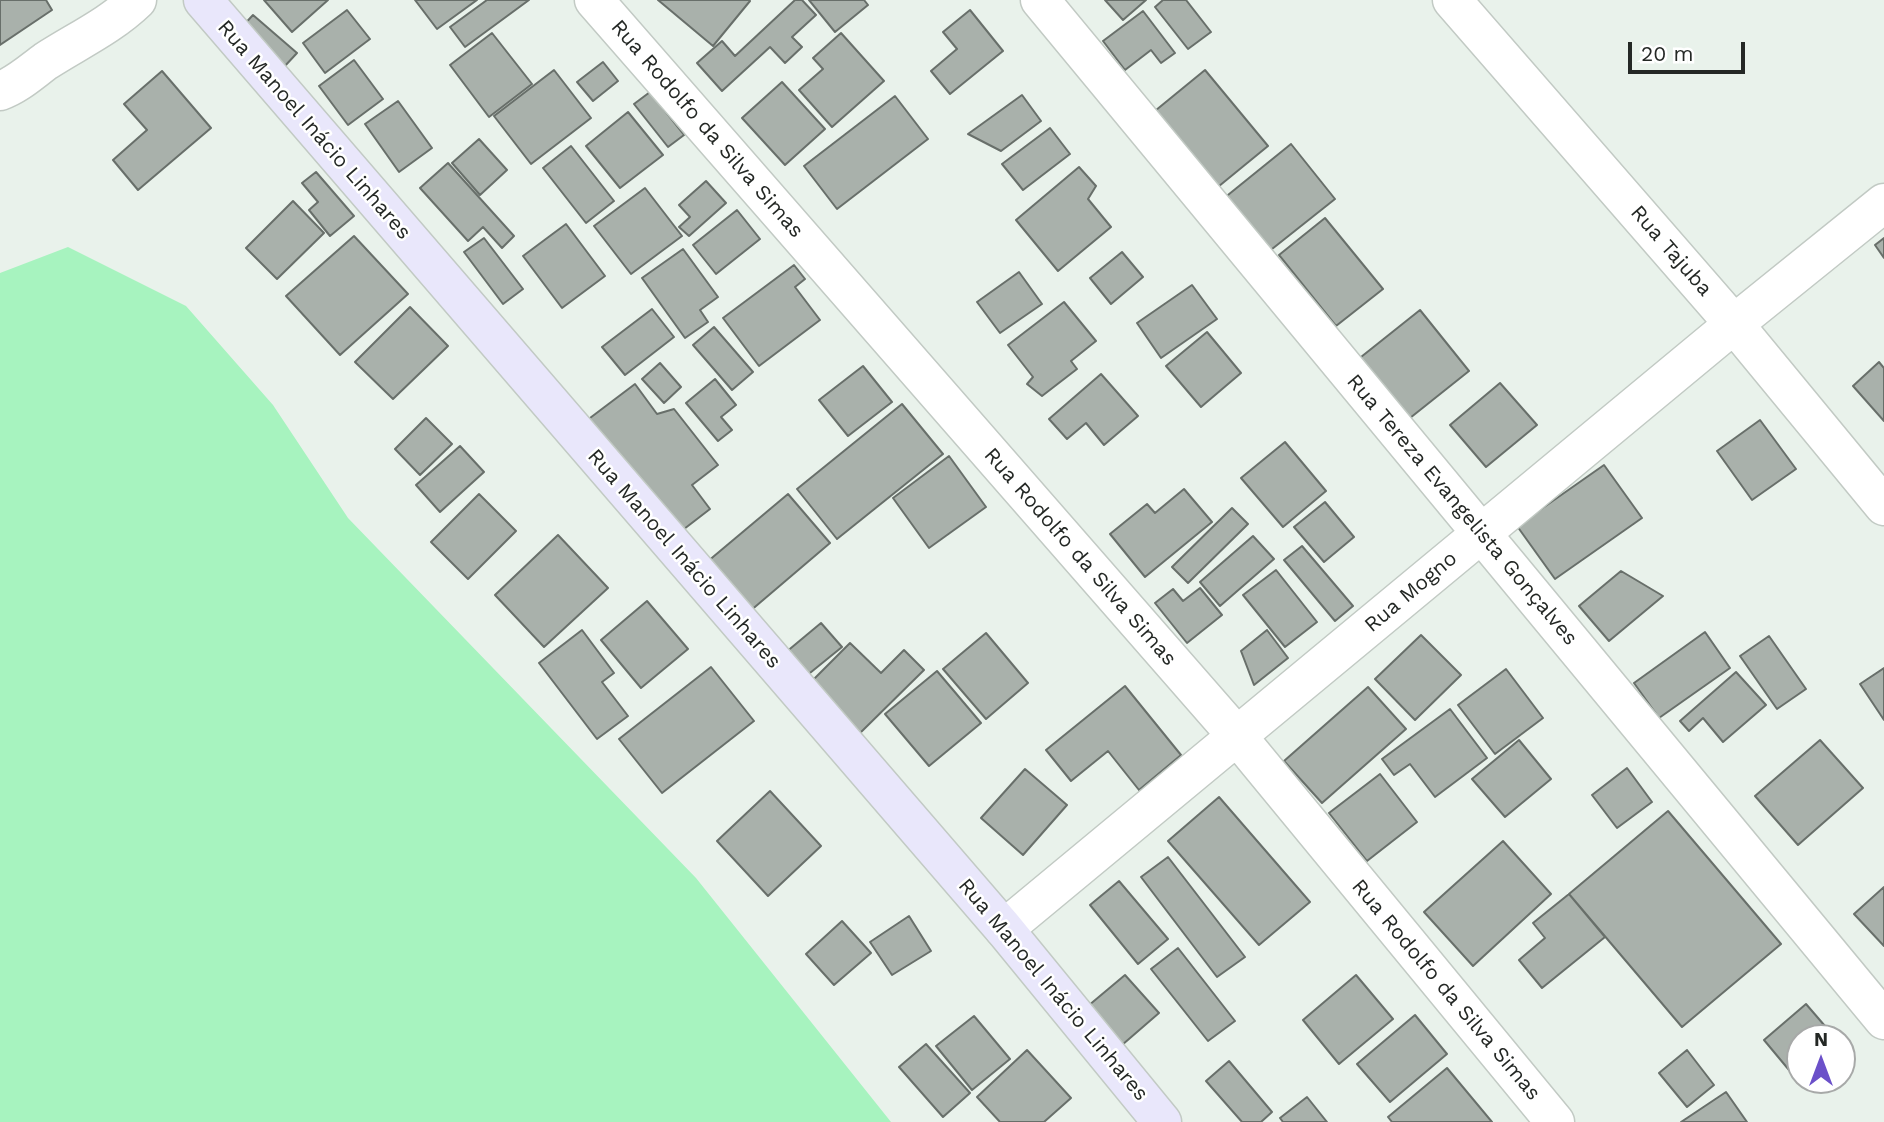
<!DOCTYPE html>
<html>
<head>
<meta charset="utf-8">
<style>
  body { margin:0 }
  #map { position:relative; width:1884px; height:1122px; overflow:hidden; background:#e9f2eb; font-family:"Work Sans",sans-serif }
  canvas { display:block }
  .north { position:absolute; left:1786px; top:1024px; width:70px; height:70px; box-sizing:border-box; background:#fff; border:2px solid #a7a9a8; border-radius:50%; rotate:0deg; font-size:19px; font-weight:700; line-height:28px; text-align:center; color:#242825 }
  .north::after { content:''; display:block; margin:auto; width:24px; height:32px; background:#6b50c9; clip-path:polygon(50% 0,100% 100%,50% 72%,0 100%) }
  .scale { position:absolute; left:1628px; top:42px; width:117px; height:32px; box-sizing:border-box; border:4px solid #242825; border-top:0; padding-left:9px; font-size:21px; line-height:24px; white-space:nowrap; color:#242825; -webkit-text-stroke:5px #fff; paint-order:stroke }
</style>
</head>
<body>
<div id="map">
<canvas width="1884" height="1122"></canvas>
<div class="north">N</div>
<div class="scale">20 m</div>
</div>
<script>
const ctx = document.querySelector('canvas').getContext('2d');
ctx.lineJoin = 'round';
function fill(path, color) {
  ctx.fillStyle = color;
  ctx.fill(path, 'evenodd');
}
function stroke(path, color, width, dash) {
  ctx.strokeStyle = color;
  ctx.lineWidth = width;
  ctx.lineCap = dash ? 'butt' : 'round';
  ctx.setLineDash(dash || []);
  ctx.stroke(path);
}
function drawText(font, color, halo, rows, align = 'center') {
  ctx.font = font + ' "Work Sans",sans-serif';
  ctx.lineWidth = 5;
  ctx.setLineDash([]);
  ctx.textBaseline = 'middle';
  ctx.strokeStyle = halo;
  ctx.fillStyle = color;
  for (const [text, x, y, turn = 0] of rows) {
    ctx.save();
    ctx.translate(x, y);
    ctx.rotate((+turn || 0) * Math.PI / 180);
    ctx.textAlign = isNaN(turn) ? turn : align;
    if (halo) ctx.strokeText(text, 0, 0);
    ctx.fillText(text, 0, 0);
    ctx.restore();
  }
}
fill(new Path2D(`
  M68 247 186 306 273 405 348 518 696 878 891 1122H0V273Z`), '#a7f3bf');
const building = new Path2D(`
  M0 0H46L52 10 0 45Z
  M264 0H328L292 32Z
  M415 0H477L437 29Z
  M487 0H529L465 47 450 27Z
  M658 0H749L750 1 713 46Z
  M795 0H802L816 15 792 37 802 47 785 63 770 47 722 91 697 63 722 41 735 56Z
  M809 0H864L868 5 835 32Z
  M1105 0H1146L1123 20Z
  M1163 0H1186L1211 32 1188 49 1155 7Z
  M347 10 370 39 325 73 303 43Z
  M970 10 1003 51 950 94 931 71 957 49 943 32Z
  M1143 11 1175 53 1161 63 1151 50 1125 70 1103 41Z
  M253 15 297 53 284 67 240 29Z
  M492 33 532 84 489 117 450 65Z
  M841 33 884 81 832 127 799 90 823 69 813 58Z
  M354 60 383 99 348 125 319 86Z
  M603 62 618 81 593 101 577 82Z
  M554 70 591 118 531 164 494 116Z
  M1205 70 1268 146 1213 191 1150 115Z
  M162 71 211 128 138 190 113 160 147 130 124 104Z
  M782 82 825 129 785 165 742 118Z
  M650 92 684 135 668 147 634 104Z
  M1022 95 1041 121 1001 151 968 134Z
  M895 96 928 139 837 209 804 166Z
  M398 101 432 148 399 172 365 124Z
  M628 112 663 155 620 188 586 146Z
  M1050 128 1070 154 1023 190 1002 164Z
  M479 139 507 170 480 195 452 163Z
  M1291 144 1335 199 1267 253 1223 199Z
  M571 146 614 201 586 223 543 168Z
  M448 163 514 236 502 248 483 227 468 241 420 188Z
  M1079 167 1096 186 1088 199 1111 227 1058 271 1016 220Z
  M316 172 354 216 330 236 309 210 318 202 302 183Z
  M706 181 726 203 689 236 679 227 690 217 679 205Z
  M645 188 682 236 631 274 594 226Z
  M293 201 324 233 277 279 246 248Z
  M737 210 760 239 716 274 693 245Z
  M1325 218 1383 289 1336 326 1279 255Z
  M566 224 605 276 562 308 523 256Z
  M354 236 408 294 340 355 286 296Z
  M484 238 523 289 503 304 464 252Z
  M1884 238V258L1875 245Z
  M683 249 718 297 700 310 708 322 685 338 642 278Z
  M1122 252 1143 277 1111 304 1090 278Z
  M794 265 805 279 795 287 820 320 759 366 723 318Z
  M1019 272 1042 304 1000 333 977 302Z
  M1192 285 1217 319 1161 358 1137 323Z
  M1064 302 1096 341 1071 361 1077 369 1042 396 1027 384 1033 377 1008 345Z
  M410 307 448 346 393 399 355 362Z
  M652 309 674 337 625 375 602 347Z
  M1420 310 1469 371 1405 422 1356 361Z
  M714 327 753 372 732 390 693 345Z
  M1207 332 1241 373 1201 407 1166 366Z
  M1879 362 1884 368V421L1853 386Z
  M660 363 681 387 664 403 642 379Z
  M863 366 892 402 848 436 819 400Z
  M1101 374 1138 416 1104 445 1086 423 1067 439 1049 419Z
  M715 379 736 405 721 417 732 430 718 441 686 403Z
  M1500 383 1537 425 1486 467 1450 425Z
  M635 384 657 414 674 409 718 465 692 485 710 509 675 536 586 421Z
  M902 404 943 454 837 539 797 489Z
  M426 418 452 444 420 475 395 449Z
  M1760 420 1796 469 1752 500 1717 451Z
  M1285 442 1326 491 1283 527 1241 478Z
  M460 446 484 472 440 512 416 485Z
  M949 456 986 507 929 548 893 498Z
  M1604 465 1642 518 1555 579 1517 526Z
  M1184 489 1212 522 1145 577 1110 534 1147 504 1155 513Z
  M479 494 516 531 468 579 431 542Z
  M788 494 830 543 749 612 707 562Z
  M1325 502 1354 537 1324 562 1294 527Z
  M1232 508 1248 524 1188 583 1172 567Z
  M558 535 608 588 544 647 495 595Z
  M1253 536 1274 559 1220 606 1200 582Z
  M1302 546 1353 606 1335 621 1284 560Z
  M1276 570 1317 622 1285 647 1243 595Z
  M1621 571 1663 596 1609 641 1579 606Z
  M1200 588 1222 615 1187 643 1155 603 1173 589 1183 601Z
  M647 601 688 649 641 688 601 640Z
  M821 623 842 647 805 677 785 653Z
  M582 630 614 673 602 682 628 716 597 739 539 663Z
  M1267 630 1288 658 1254 685 1241 651Z
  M1705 632 1730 668 1659 718 1634 683Z
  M986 633 1028 683 986 719 943 669Z
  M1421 635 1461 675 1415 720 1375 679Z
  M1769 636 1806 689 1777 709 1740 656Z
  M850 643 881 673 904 650 924 670 855 738 805 688Z
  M711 667 754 721 662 793 619 739Z
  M1884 668V720L1860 684Z
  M1506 669 1543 718 1495 754 1458 705Z
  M937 671 981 723 929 766 885 714Z
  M1736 672 1766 705 1723 742 1703 718 1689 731 1680 721Z
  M1125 686 1181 755 1139 790 1108 751 1071 781 1046 750Z
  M1368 687 1406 729 1322 803 1284 761Z
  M1450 709 1487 758 1435 797 1410 764 1394 775 1382 759Z
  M1519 740 1551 779 1505 817 1472 779Z
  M1820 740 1863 788 1798 845 1755 796Z
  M1627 768 1652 802 1617 828 1592 795Z
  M1025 769 1067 805 1023 855 981 818Z
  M1380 774 1417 822 1367 861 1329 813Z
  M770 791 821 846 768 896 717 841Z
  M1219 797 1310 902 1259 945 1168 841Z
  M1668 811 1781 944 1682 1027 1569 894Z
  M1503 841 1551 894 1473 966 1424 912Z
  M1168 857 1245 957 1217 977 1141 877Z
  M1119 881 1168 939 1138 964 1090 905Z
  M1884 887V946L1854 914Z
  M1569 894 1605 937 1542 988 1519 960 1545 938 1533 923Z
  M909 916 931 951 892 975 870 942Z
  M842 921 871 953 834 985 806 954Z
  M1178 948 1235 1021 1208 1041 1151 969Z
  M1125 975 1159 1013 1122 1045 1088 1006Z
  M1356 975 1393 1019 1339 1064 1303 1020Z
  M1806 1004 1831 1033 1826 1038H1800V1061L1789 1070 1764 1040Z
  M1415 1015 1447 1054 1390 1102 1357 1064Z
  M974 1016 1010 1059 972 1090 936 1046Z
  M926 1044 970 1093 943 1117 899 1067Z
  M1027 1050 1071 1098 1044 1122H1000L977 1097Z
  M1687 1050 1714 1085 1687 1107 1659 1073Z
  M1229 1061 1272 1112 1261 1122H1242L1206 1081Z
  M1447 1068 1492 1122H1392L1388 1117Z
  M1726 1092 1747 1122H1681Z
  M1307 1097 1327 1122H1283L1280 1118Z`);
fill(building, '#a9b1ab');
stroke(building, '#686f6a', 2);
const street = new Path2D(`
  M594 0 1237 736 1555 1122
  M1040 0 1884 1020
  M1452 0 1734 324 1884 506
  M0 91C17 85 31 72 46 61 77 41 110 26 137 0
  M1004 929 1734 324 1884 203`);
const secondary = new Path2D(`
  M203 0 1004 929 1162 1122`);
stroke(street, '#c2cac4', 41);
stroke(secondary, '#c2cac4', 41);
stroke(street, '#fff', 38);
stroke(secondary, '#e9e7fb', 38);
drawText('21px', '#242825', '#fff', [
  ["Rua Rodolfo da Silva Simas",707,129,49],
  ["Rua Manoel Inácio Linhares",314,130,49],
  ["Rua Tajuba",1671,251,49],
  ["Rua Tereza Evangelista Gonçalves",1462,510,50],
  ["Rua Rodolfo da Silva Simas",1080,557,49],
  ["Rua Manoel Inácio Linhares",684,559,49],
  ["Rua Mogno",1411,592,-40],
  ["Rua Manoel Inácio Linhares",1053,990,50],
  ["Rua Rodolfo da Silva Simas",1446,990,50]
]);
</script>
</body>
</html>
